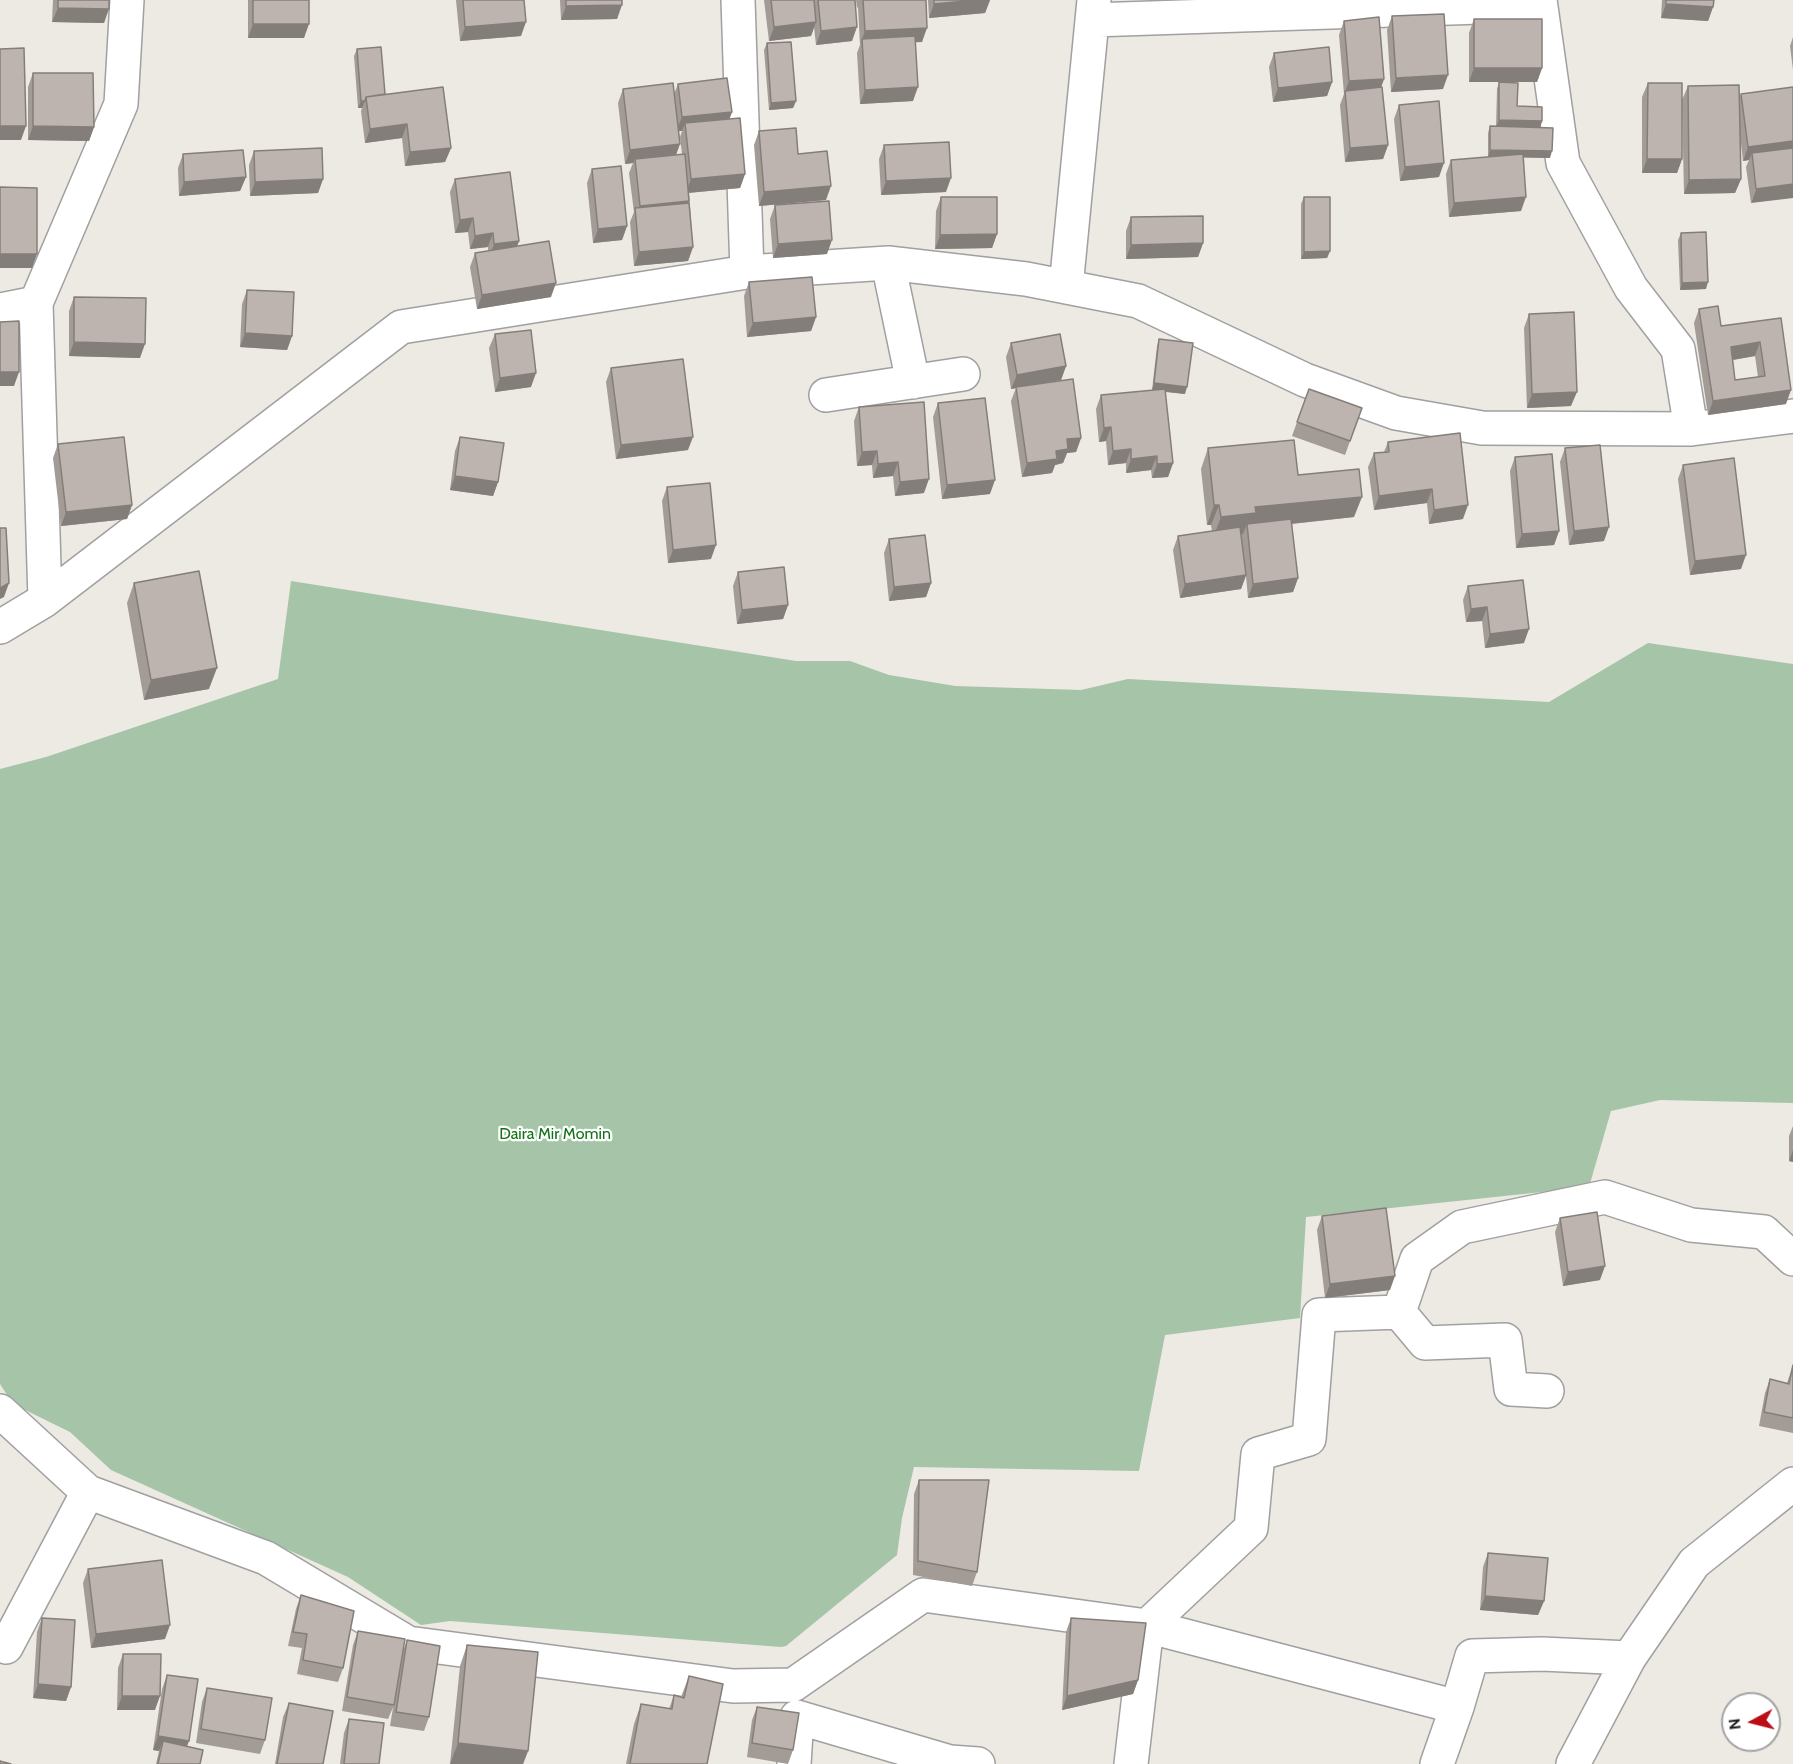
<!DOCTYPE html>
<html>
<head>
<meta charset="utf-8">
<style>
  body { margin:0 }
  #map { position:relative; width:1793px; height:1764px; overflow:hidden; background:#ede9e3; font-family:Cabin,sans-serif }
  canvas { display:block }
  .north { position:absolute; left:1721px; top:1692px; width:60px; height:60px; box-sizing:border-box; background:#fff; border:2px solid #a4a4a4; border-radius:50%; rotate:263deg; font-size:16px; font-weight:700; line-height:24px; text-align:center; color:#1c1c1c }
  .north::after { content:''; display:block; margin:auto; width:21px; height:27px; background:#bc0c15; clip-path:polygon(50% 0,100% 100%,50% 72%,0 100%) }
</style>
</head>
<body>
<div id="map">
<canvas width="1793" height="1764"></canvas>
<div class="north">N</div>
</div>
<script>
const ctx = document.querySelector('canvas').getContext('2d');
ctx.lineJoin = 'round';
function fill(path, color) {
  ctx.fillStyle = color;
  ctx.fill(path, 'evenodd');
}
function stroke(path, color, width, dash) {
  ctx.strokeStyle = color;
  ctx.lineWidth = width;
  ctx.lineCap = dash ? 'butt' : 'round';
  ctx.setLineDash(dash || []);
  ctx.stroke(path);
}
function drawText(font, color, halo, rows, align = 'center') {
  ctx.font = font + ' Cabin,sans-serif';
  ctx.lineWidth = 4.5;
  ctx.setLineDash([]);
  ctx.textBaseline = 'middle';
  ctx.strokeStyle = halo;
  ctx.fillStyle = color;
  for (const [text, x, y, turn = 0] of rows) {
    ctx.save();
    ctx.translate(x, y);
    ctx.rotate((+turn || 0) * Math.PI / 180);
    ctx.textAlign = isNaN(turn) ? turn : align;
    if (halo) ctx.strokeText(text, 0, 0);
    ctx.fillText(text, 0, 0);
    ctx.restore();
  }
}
fill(new Path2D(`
  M291 581 796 661H850L889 675 955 686 1081 690 1128 679 1549 702 1648 643 1793 664V1103L1660 1100 1611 1111 1589 1187 1306 1217 1300 1318 1165 1335 1139 1471 914 1467 902 1518 897 1555 786 1646 781 1647 450 1621 421 1625 348 1577 111 1470 70 1432 13 1404 0 1384V769L46 757 278 679Z`), '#a5c4a8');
const minor = new Path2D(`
  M738 0 747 272
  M1540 0 1563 163 1631 288 1678 349 1691 429
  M1092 20 1540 5
  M888 263 913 382
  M1066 287 1094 0
  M0 310 36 303
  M826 395 963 374
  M45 600 36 303 121 104 127 0
  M0 627 45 600 401 327 747 272 888 263 1026 279 1138 301 1305 380 1396 413 1482 428 1691 429 1793 416
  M1399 1312 1425 1343 1505 1340 1511 1389 1547 1391
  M0 1411 88 1492 266 1558 408 1643 733 1686 793 1685 923 1595 1147 1626 1457 1707 1472 1656 1542 1654 1629 1658 1694 1563 1793 1484
  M6 1647 88 1492
  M794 1764 797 1717 950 1762 978 1764
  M1131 1764 1147 1626 1251 1528 1258 1454 1309 1439 1319 1315 1399 1312 1417 1259 1462 1227 1605 1197 1691 1225 1764 1232 1793 1259
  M1437 1764 1457 1707
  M1573 1764 1629 1658`);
stroke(minor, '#a0a0a0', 36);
stroke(minor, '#fff', 33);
fill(new Path2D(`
  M53 0H109L104 23 52 22Z
  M248 0H309L304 38H248Z
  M456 0H524L521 36 460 41Z
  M560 0H622L617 19 561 20Z
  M764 0H855L852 41 816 45 814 27 811 36 769 41Z
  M856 0H926L922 42H915L913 101 860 104 857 53 860 45 858 7 857 8Z
  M928 0H990L985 13 929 18Z
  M1662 0H1714L1713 7 1708 21 1661 18Z
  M1392 16 1443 89 1391 92 1387 30Z
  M1474 19 1542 68 1537 82H1501L1517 106 1542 121 1540 128 1550 158 1523 157 1521 211 1449 217 1446 174 1451 160 1488 157V133L1490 126 1496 127 1497 89 1499 82H1469V33Z
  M1344 21 1384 79 1381 87 1388 145 1383 159 1345 162 1340 105 1344 94 1339 35Z
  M1793 37V70L1790 46Z
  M767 43 796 101 793 108 769 110 764 50Z
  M357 49 385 94 451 148 445 162 405 166 402 138 365 143 361 111 362 108H358L354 56Z
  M1274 53 1332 82 1327 96 1273 102 1269 67Z
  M33 73 94 127 89 141 28 140V87Z
  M1648 83 1682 159 1677 173H1642V97Z
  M678 84 732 112 729 119 745 174 740 188 689 193 693 247 688 261 634 266 630 222 634 212 629 173 633 163 625 164 618 103 623 89 674 94ZM679 131H682L680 137 682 154 676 155Z
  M1688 86 1739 99 1741 94 1793 87 1751 203 1746 167 1749 160 1743 161 1740 135 1741 179 1735 193 1684 194 1682 100Z
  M1399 105 1439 177 1400 181 1394 119Z
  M759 131 798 154 826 200 759 206 754 145Z
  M884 145 946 192 881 195 879 159Z
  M254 151 323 179 318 193 250 196 249 165Z
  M183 154 246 177 240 191 179 196 178 168Z
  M592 169 627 226 622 240 593 243 587 183Z
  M455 179 519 241 517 246 551 297 477 309 470 267 475 253 488 251V247L470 249 468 232 455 233 450 192Z
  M941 197 997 234 992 248 935 249 936 211Z
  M1304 197 1330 251 1327 258 1301 259V204Z
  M775 205 827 254 773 258 770 219Z
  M1131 217 1203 243 1198 257 1126 259V231Z
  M1681 233 1706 289 1680 290 1678 240Z
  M749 282 816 317 811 331 747 337 744 296Z
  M247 290 292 336 287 350 240 347 242 304Z
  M74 297 140 358 69 356V311Z
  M1699 309 1721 326 1781 318 1786 404 1708 415 1694 323ZM1755 356 1758 377 1735 380 1733 360Z
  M1529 314 1571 406 1527 408 1524 328Z
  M495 334 531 387 495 392 489 348Z
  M1159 339 1185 394 1165 392 1173 463 1168 477 1152 478 1151 470 1126 473V463L1108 465 1106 441 1099 442 1096 409 1101 395 1152 390 1157 346Z
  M1011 343 1066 366 1061 380 1031 385 1081 438 1076 452 1067 453 1063 463 1055 465 1052 473 1022 477 1011 401 1016 388 1011 389 1006 357Z
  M611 368 688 450 616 459 606 382Z
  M1309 389 1362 408 1345 455 1292 436Z
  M938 403 990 494 942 499 933 417Z
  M859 407 924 493 895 496 893 476 873 478 872 465 857 466 854 421Z
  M460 437 498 482 493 496 450 490 455 451Z
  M1388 442 1463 519 1429 524 1427 503 1374 510 1368 467 1374 453 1384 452Z
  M58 444 132 505 127 519 61 526 53 458Z
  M1208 448 1298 475 1354 517 1292 524 1298 578 1293 592 1248 598 1246 576 1241 589 1180 598 1173 550 1178 536 1212 531 1211 525H1207L1201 469Z
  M1565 448 1604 541 1569 545 1560 462Z
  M1515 457 1559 531 1554 545 1516 548 1510 471Z
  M1683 465 1741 569 1690 575 1678 479Z
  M667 487 711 559 668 563 662 501Z
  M889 539 931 583 926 597 889 601 884 553Z
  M738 572 788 605 783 619 737 624 733 586Z
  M134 583 209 689 144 700 127 603Z
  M1468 586 1524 643 1485 648 1482 621 1466 622 1463 600Z
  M1793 1126V1162L1789 1161V1136Z
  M1322 1216 1390 1290 1325 1298 1317 1230Z
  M1560 1218 1600 1280 1563 1286 1555 1232Z
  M1793 1365V1433L1759 1426 1765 1393 1770 1379 1787 1383Z
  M919 1480 977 1572 972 1586 913 1575 914 1494Z
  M1488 1553 1544 1601 1538 1615 1480 1610 1483 1567Z
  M88 1569 165 1639 91 1648 83 1583Z
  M301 1595 343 1668 338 1682 297 1674 302 1648 288 1646 296 1609Z
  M42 1618 71 1687 66 1701 33 1698 37 1632Z
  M1071 1618 1138 1680 1133 1694 1062 1710 1066 1632Z
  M358 1631 402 1654 407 1640 429 1717 424 1731 390 1726 401 1659 394 1705 388 1719 342 1711 353 1645Z
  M467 1645 528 1751 523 1764H450L460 1666Z
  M123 1654 155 1710H117L118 1668Z
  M167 1675 187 1746 200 1764H156L159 1751 153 1750 162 1689Z
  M689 1676 707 1764H626L634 1724 641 1704 669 1709 674 1695 681 1697Z
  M207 1688 265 1740 260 1754 196 1743 202 1702Z
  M289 1703 323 1764H275L283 1717Z
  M757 1707 793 1750 788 1764 747 1757 752 1720Z
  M349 1719 379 1764H340L344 1733Z`), '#a39b96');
fill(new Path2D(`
  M977 0H990L985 13 929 18 934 4Z
  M1666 4 1713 7 1708 21 1661 18Z
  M622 5 617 19 561 20 566 6Z
  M58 8 109 9 104 23 52 22Z
  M526 22 521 36 460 41 465 27Z
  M816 22 811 36 769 41 774 27Z
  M253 24H309L304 38H248Z
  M857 27 852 41 816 45 821 31Z
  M927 28 922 42 862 45V39L865 31Z
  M1474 68H1542L1537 82H1469Z
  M1448 75 1443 89 1391 92 1396 78Z
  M1384 79 1379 93 1345 92 1349 81Z
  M1332 82 1327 96 1273 102 1278 88Z
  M918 87 913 101 860 104 865 90Z
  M361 101H365L362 108H358Z
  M796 101 793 108 769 110 771 103Z
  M732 112 727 126 685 123 682 131H676L682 117Z
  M1499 120 1542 121 1540 128 1496 127Z
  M407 124 402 138 365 143 370 129Z
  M0 126H26L21 140H0Z
  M33 126 94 127 89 141 28 140Z
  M1793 141V154L1752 153 1749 160 1743 161 1748 147Z
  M680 144 675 158 635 159 633 163 625 164 630 150Z
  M1388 145 1383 159 1345 162 1350 148Z
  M451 148 445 162 405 166 410 152Z
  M1490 150 1552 151 1550 158 1488 157Z
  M1647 159H1682L1677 173H1642Z
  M1444 163 1439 177 1400 181 1405 167Z
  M745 174 740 188 686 193 691 179Z
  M246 177 240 191 179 196 184 182Z
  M951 178 946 192 881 195 886 181Z
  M323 179 318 193 250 196 255 182Z
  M1741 179 1735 193 1684 194 1689 180Z
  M1793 184V198L1751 203 1756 189Z
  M831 186 826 200 759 206 764 192Z
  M1526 197 1521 211 1449 217 1454 203Z
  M689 201 684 215 636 217 640 206Z
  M473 218 468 232 455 233 460 220Z
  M627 226 622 240 593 243 598 229Z
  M493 233 488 247 470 249 475 236Z
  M997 234 992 248 935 249 940 235Z
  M832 240 827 254 773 258 778 244Z
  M519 241 514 255 489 258 494 244Z
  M1203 243 1198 257 1126 259 1131 245Z
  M693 247 688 261 634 266 639 252Z
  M1330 251 1327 258 1301 259 1304 252Z
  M0 254H37L32 268H0Z
  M1708 282 1706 289 1680 290 1682 283Z
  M556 283 551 297 477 309 482 295Z
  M816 317 811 331 747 337 753 323Z
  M245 333 292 336 287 350 240 347Z
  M74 342 145 344 140 358 69 356Z
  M1760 342 1755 356 1726 361 1731 347Z
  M1066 366 1061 380 1011 389 1017 375Z
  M0 372H19L14 386H0Z
  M536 373 531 387 495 392 500 378Z
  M1154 383 1187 387 1185 394 1152 390Z
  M1791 390 1786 404 1708 415 1713 401Z
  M1577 392 1571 406 1527 408 1532 394Z
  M1111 427 1106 441 1099 442 1104 428Z
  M693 437 688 450 616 459 621 445Z
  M1081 438 1076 452 1067 453 1063 463 1055 465 1052 473 1022 477 1027 463 1056 451 1067 439Z
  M1131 449 1126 463 1108 465 1113 451Z
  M877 451 872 465 857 466 862 452Z
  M1157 456 1151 470 1126 473 1131 459Z
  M898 462 893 476 873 478 878 464Z
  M1173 463 1168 477 1152 478 1157 464Z
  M455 476 498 482 493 496 450 490Z
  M929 479 924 493 895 496 900 482Z
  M995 480 990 494 942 499 947 485Z
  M1432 489 1427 503 1374 510 1379 496Z
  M1362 497 1354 517 1251 528 1247 524 1243 534 1213 538 1221 517 1255 507Z
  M132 505 127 519 61 526 66 512Z
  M1214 505H1219L1211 525H1207Z
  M1468 505 1463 519 1429 524 1434 510Z
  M1609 527 1604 541 1569 545 1574 531Z
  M1559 531 1554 545 1516 548 1522 534Z
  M716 545 711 559 668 563 673 550Z
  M1746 555 1741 569 1690 575 1695 561Z
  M1246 575 1241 589 1180 598 1185 584Z
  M1298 578 1293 592 1248 598 1253 584Z
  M9 583 4 597 0 599V588Z
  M931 583 926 597 889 601 894 587Z
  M788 605 783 619 737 624 742 610Z
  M1487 607 1482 621 1466 622 1471 609Z
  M1529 629 1524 643 1485 648 1490 634Z
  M217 668 209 689 144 700 151 680Z
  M1793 1150V1162L1789 1161Z
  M1605 1266 1600 1280 1563 1286 1568 1272Z
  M1395 1276 1390 1290 1325 1298 1330 1284Z
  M1485 1596 1544 1601 1538 1615 1480 1610Z
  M170 1625 165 1639 91 1648 96 1634Z
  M1138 1680 1133 1694 1062 1710 1067 1696Z
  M38 1684 71 1687 66 1701 33 1698Z
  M122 1696H160L155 1710H117Z
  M158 1736 189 1741 184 1755 163 1741 159 1751 153 1750Z
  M458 1743 528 1751 523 1764H450Z`), '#847e7a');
const building = new Path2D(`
  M58 0H109V9L58 8Z
  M253 0H309V24H253Z
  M463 0H524L526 22 465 27Z
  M566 0H622V5L566 6Z
  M771 0H814L816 22 774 27Z
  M818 0H855L857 27 821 31Z
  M863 0H926L927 28 865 31Z
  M934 0H977L934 4Z
  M1666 0H1714L1713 7 1666 4Z
  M1444 14 1448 75 1396 78 1392 16Z
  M1379 17 1384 79 1349 81 1344 21Z
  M1474 19H1542V68H1474Z
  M915 36 918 87 865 90 862 39Z
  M791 42 796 101 771 103 767 43Z
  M381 47 385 94 366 97 365 101H361L357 49Z
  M1329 47 1332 82 1278 88 1274 53Z
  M24 48 26 126H0V49Z
  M33 73H93L94 127 33 126Z
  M727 78 732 112 682 117 678 84Z
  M1499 82 1518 83 1517 106 1542 107V121L1499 120Z
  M673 83 680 144 630 150 623 89Z
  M1648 83H1682V159H1647Z
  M1739 85 1741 179 1689 180 1688 86Z
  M443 87 451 148 410 152 407 124 370 129 366 97Z
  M1382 87 1388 145 1350 148 1345 91Z
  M1793 87V141L1748 147 1741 94Z
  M1439 101 1444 163 1405 167 1399 105Z
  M740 118 745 174 691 179 685 123Z
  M1490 126 1553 128 1552 151 1490 150Z
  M796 128 798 154 827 151 831 186 764 192 759 131Z
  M949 142 951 178 886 181 884 145Z
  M322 148 323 179 255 182 254 151Z
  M1793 148V184L1756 189 1752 153Z
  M243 150 246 177 184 182 183 154Z
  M685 154 689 201 640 206 635 159Z
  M1523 154 1526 197 1454 203 1451 160Z
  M621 166 627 226 598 229 592 169Z
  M510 172 519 241 494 244 493 233 475 236 473 218 460 220 455 179Z
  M0 187 37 188V254H0Z
  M941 197H997V234L940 235Z
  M1304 197H1330V251L1304 252Z
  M829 201 832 240 778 244 775 205Z
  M689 203 693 247 639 252 635 208Z
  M1203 216V243L1131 245V217Z
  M1706 232 1708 282 1682 283 1681 233Z
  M549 241 556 283 482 295 475 253Z
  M812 277 816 317 753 323 749 282Z
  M247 290 294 292 292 336 245 333Z
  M74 297 146 298 145 344 74 342Z
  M1718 306 1721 326 1781 318 1791 390 1713 401 1699 309ZM1760 342 1765 376 1735 380 1731 347Z
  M1574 312 1577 392 1532 394 1529 314Z
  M19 321V372H0V322Z
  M531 330 536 373 500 378 495 334Z
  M1060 334 1066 366 1017 375 1011 343Z
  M1159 339 1193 343 1187 387 1154 383Z
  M683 359 693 437 621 445 611 368Z
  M1073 379 1081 438 1067 439 1068 449 1056 451 1057 459 1027 463 1016 387Z
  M1165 389 1173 463 1157 464V456L1131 459V449L1113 451 1111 427 1104 428 1101 395Z
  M1309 389 1362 408 1350 441 1297 422Z
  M985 398 995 480 947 485 938 403Z
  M924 402 929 479 900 482 898 462 878 464 877 451 862 452 859 407Z
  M1460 433 1468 505 1434 510 1432 489 1379 496 1374 453 1389 452 1388 442Z
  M124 437 132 505 66 512 58 444Z
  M460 437 504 443 498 482 455 476Z
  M1294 440 1298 475 1359 469 1362 497 1255 507 1256 513 1221 517 1219 505H1214L1208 448Z
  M1600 445 1609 527 1574 531 1565 448Z
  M1552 454 1559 531 1522 534 1515 457Z
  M1734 458 1746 555 1695 561 1683 465Z
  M710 483 716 545 673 550 667 487Z
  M1291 519 1298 578 1253 584 1247 524Z
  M1240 527 1246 575 1185 584 1178 536Z
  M0 528H6L9 583 0 588Z
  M925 535 931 583 894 587 889 539Z
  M784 567 788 605 742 610 738 572Z
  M199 571 217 668 151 680 134 583Z
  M1523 580 1529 629 1490 634 1487 607 1471 609 1468 586Z
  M1386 1208 1395 1276 1330 1284 1322 1216Z
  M1597 1212 1605 1266 1568 1272 1560 1218Z
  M1793 1365V1418L1764 1412 1770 1379 1789 1384Z
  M919 1480H989L977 1572 918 1561Z
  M1488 1553 1548 1558 1544 1601 1485 1596Z
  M162 1560 170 1625 96 1634 88 1569Z
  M301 1595 354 1611 343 1668 303 1660 307 1634 293 1632Z
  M42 1618 75 1620 71 1687 38 1684Z
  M1071 1618 1146 1623 1138 1680 1067 1696Z
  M358 1631 405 1639 394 1705 347 1697Z
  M407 1640 440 1646 429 1717 396 1712Z
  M467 1645 538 1652 528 1751 458 1743Z
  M123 1654H161L160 1696H122Z
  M167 1675 198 1679 189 1741 158 1736Z
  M689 1676 723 1684 707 1764H630L641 1704 672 1709 674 1695 684 1698Z
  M207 1688 272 1698 265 1740 201 1729Z
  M289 1703 333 1711 323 1764H277Z
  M757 1707 799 1713 793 1750 752 1743Z
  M349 1719 384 1723 379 1764H344Z
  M163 1741 203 1750 200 1764H158Z
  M0 1761 11 1764H0Z`);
fill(building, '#bdb4af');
stroke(building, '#847e7a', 1.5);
drawText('16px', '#127315', '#fff', [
  ["Daira Mir Momin",555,1134]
]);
</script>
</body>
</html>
